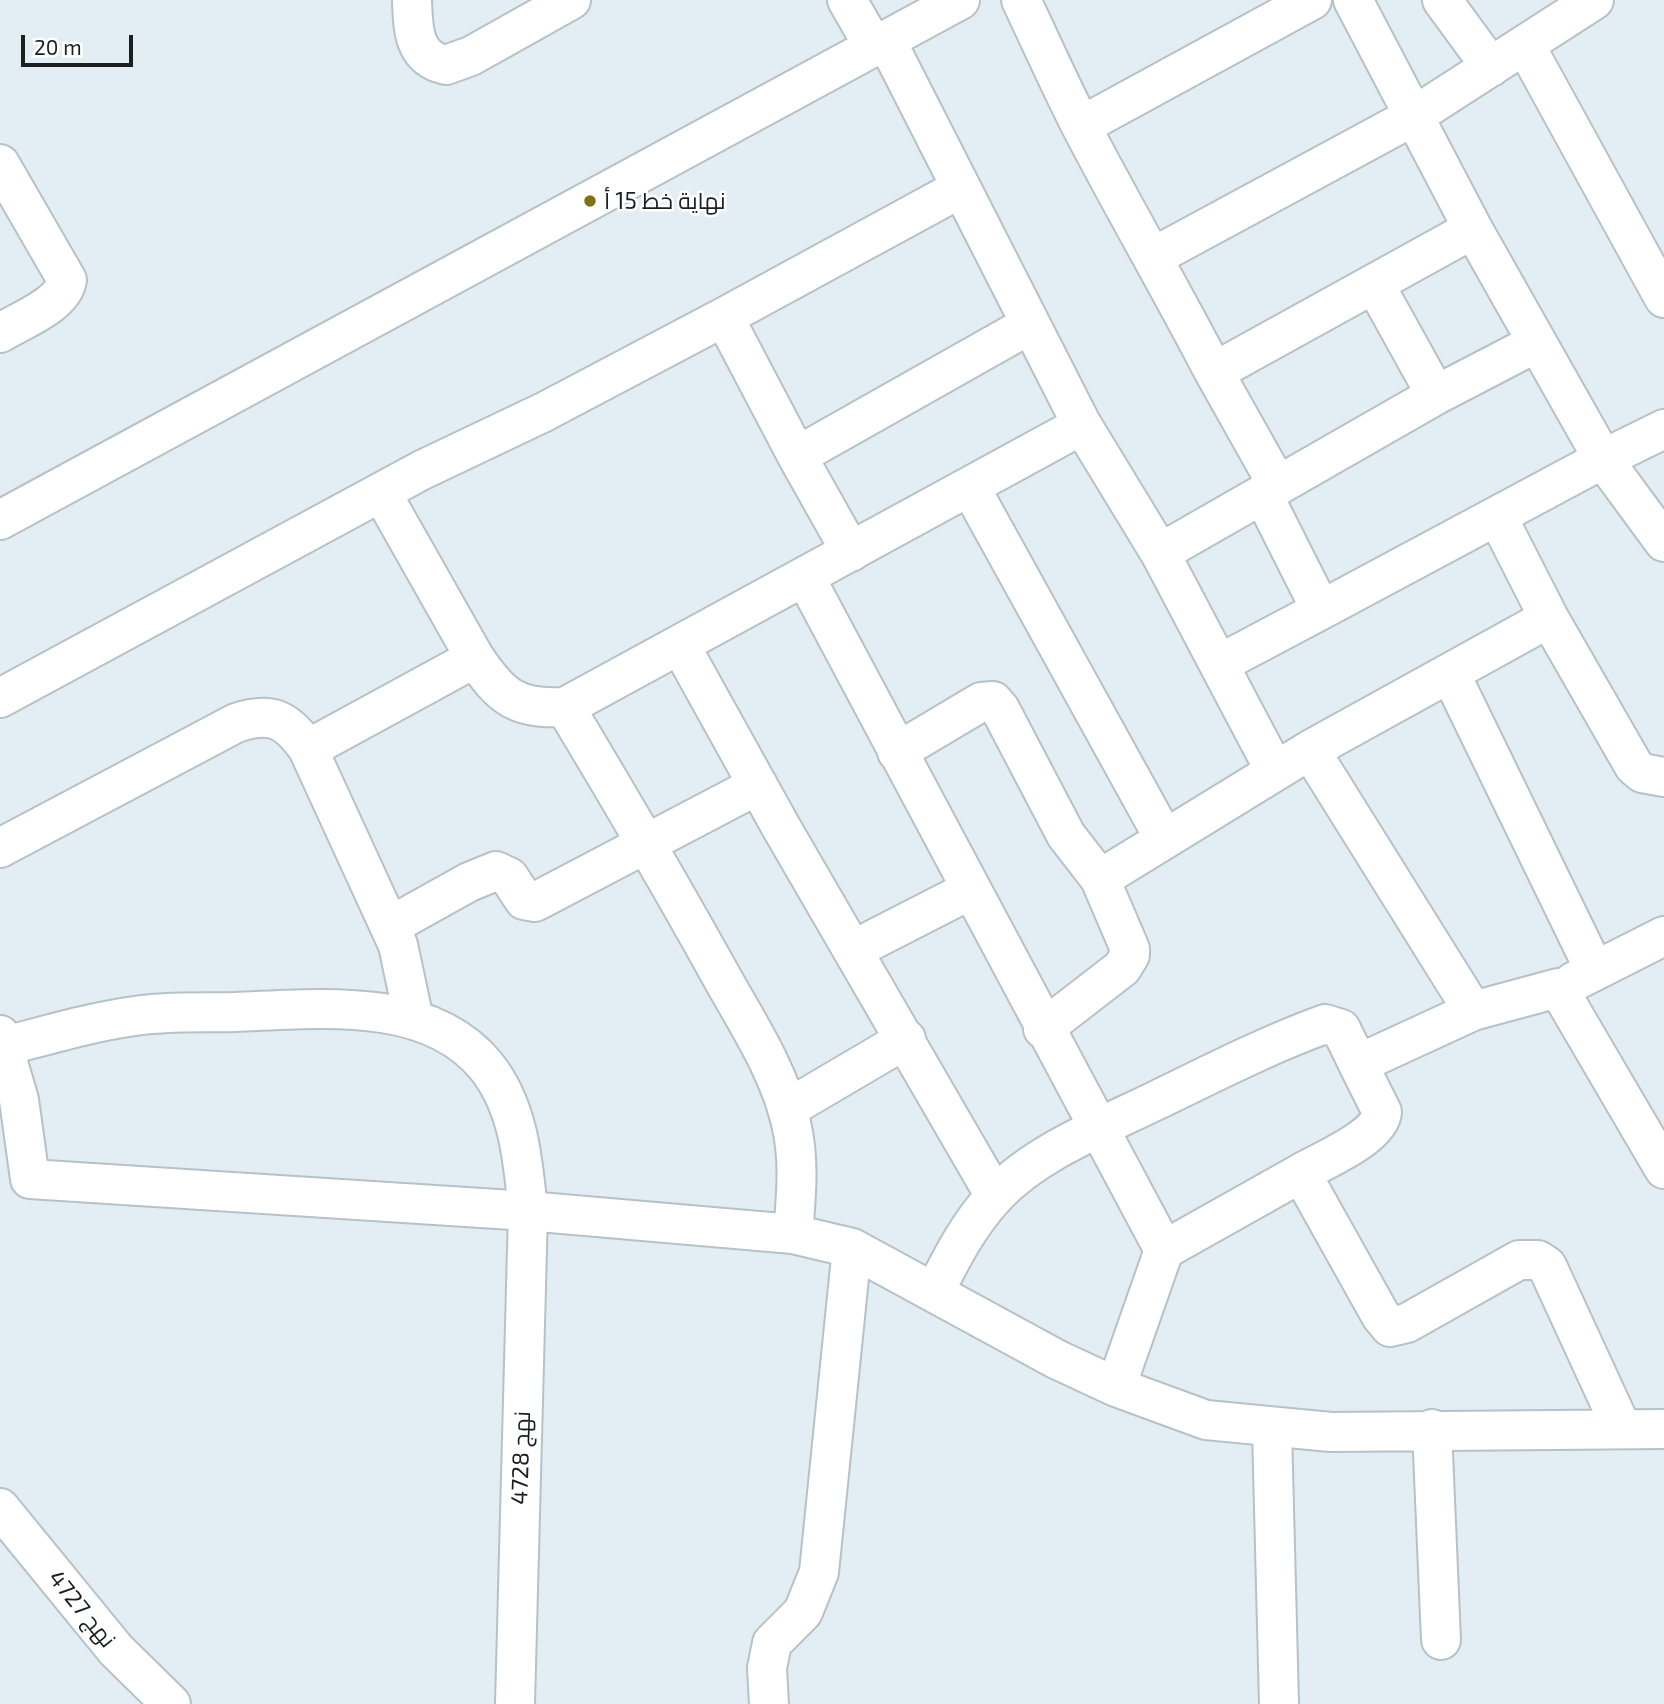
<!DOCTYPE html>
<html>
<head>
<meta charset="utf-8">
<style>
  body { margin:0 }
  #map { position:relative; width:1664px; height:1704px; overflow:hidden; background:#e2eef3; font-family:"Exo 2",sans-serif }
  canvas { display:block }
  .scale { position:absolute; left:21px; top:35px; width:112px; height:32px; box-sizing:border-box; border:4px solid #1a1f20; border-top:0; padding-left:9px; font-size:21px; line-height:24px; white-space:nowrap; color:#1a1f20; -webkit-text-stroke:5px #fff; paint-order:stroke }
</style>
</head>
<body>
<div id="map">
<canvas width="1664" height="1704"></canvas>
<div class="scale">20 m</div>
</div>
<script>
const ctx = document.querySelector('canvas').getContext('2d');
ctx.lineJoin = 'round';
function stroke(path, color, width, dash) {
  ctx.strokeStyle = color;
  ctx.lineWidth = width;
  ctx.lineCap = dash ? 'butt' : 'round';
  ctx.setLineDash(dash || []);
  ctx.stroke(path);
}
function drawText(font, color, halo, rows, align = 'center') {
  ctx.font = font + ' "Exo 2",Cairo,sans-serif';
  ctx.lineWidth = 5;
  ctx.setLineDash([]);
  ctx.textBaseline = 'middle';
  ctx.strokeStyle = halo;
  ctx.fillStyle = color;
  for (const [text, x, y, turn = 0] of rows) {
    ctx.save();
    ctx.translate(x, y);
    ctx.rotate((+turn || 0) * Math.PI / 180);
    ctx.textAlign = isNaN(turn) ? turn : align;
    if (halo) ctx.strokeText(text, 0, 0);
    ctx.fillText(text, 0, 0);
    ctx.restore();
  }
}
const minor = new Path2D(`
  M412 0C413 29 413 58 446 65L471 56 571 0
  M847 0 874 47
  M1021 0C1041 42 1060 85 1081 126 1124 209 1171 289 1214 372L1473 229
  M1442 0 1491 67
  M886 40 1082 425 1160 553 1275 771
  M1525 45 1664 298
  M1081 126 1312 0
  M0 164 67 280C63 305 21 320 0 333
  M1155 256 1414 116 1594 0
  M1375 285 1436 395
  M724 317 797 456
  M1214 372 1278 486
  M1664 429 1603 459 1664 542
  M970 487 1164 838
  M381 492 475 658
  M1263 495 1321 610 1603 459 1473 229 1353 0
  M0 520 960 0
  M851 552 797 456 1029 325
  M1160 553 1436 395 1536 343
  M805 577 1164 1250
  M1549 618 1634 766 1642 773 1664 777
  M680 645 781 827 995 1196
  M1221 663 1321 610
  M1450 673 1595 971
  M0 698 422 470 544 412 724 317 961 188
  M565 707C618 795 670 884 720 974 746 1021 779 1070 791 1123 800 1160 796 1197 793 1234
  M308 749 475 658C501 697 517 710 565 707L1082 425
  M1310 750 1549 618 1497 516
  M897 752 981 702 993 701 1000 709 1066 835 1100 879
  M0 848 236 723C271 711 287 719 308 749L398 945 414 1020
  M390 926 469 882 496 871 509 877 524 900 535 902 758 785
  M853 950 970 890
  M1573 982 1664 936
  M1043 1029 1122 968 1130 955V949L1100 879 1310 750 1473 1011
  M0 1035 19 1100 30 1179 528 1211 793 1234 852 1248 1056 1359 1116 1387 1206 1420 1331 1432 1664 1429
  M5 1046C48 1035 91 1022 135 1016 168 1011 202 1013 235 1012 316 1009 428 995 486 1066 519 1107 523 1161 528 1211L515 1704
  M787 1109 906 1039
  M1301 1173C1322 1161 1380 1137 1382 1112L1358 1064 1473 1011 1558 988 1664 1169
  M935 1291C952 1257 969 1224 995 1196 1036 1152 1102 1127 1155 1101 1211 1074 1267 1045 1325 1024L1341 1029 1358 1064
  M1116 1387 1164 1250 1301 1173 1381 1316 1390 1327 1407 1323 1519 1260H1538L1547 1266 1622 1429
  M1272 1429 1279 1704
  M1432 1429 1441 1640
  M0 1508 116 1650 171 1704
  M769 1704 767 1668 772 1643 803 1612 819 1572 852 1248`);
stroke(minor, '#b6c2c7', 42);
stroke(minor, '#fff', 38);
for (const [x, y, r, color] of [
  [590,201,7,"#7e7213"]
]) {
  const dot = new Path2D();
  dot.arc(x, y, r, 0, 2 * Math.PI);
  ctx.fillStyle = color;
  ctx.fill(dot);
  stroke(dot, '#fff', 2.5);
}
drawText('23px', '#1a1f20', '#fff', [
  ["نهاية خط 15 أ",604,201]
], 'left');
drawText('23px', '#1a1f20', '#fff', [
  ["نهج 4728",521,1458,-88],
  ["نهج 4727",82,1609,51]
]);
</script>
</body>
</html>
